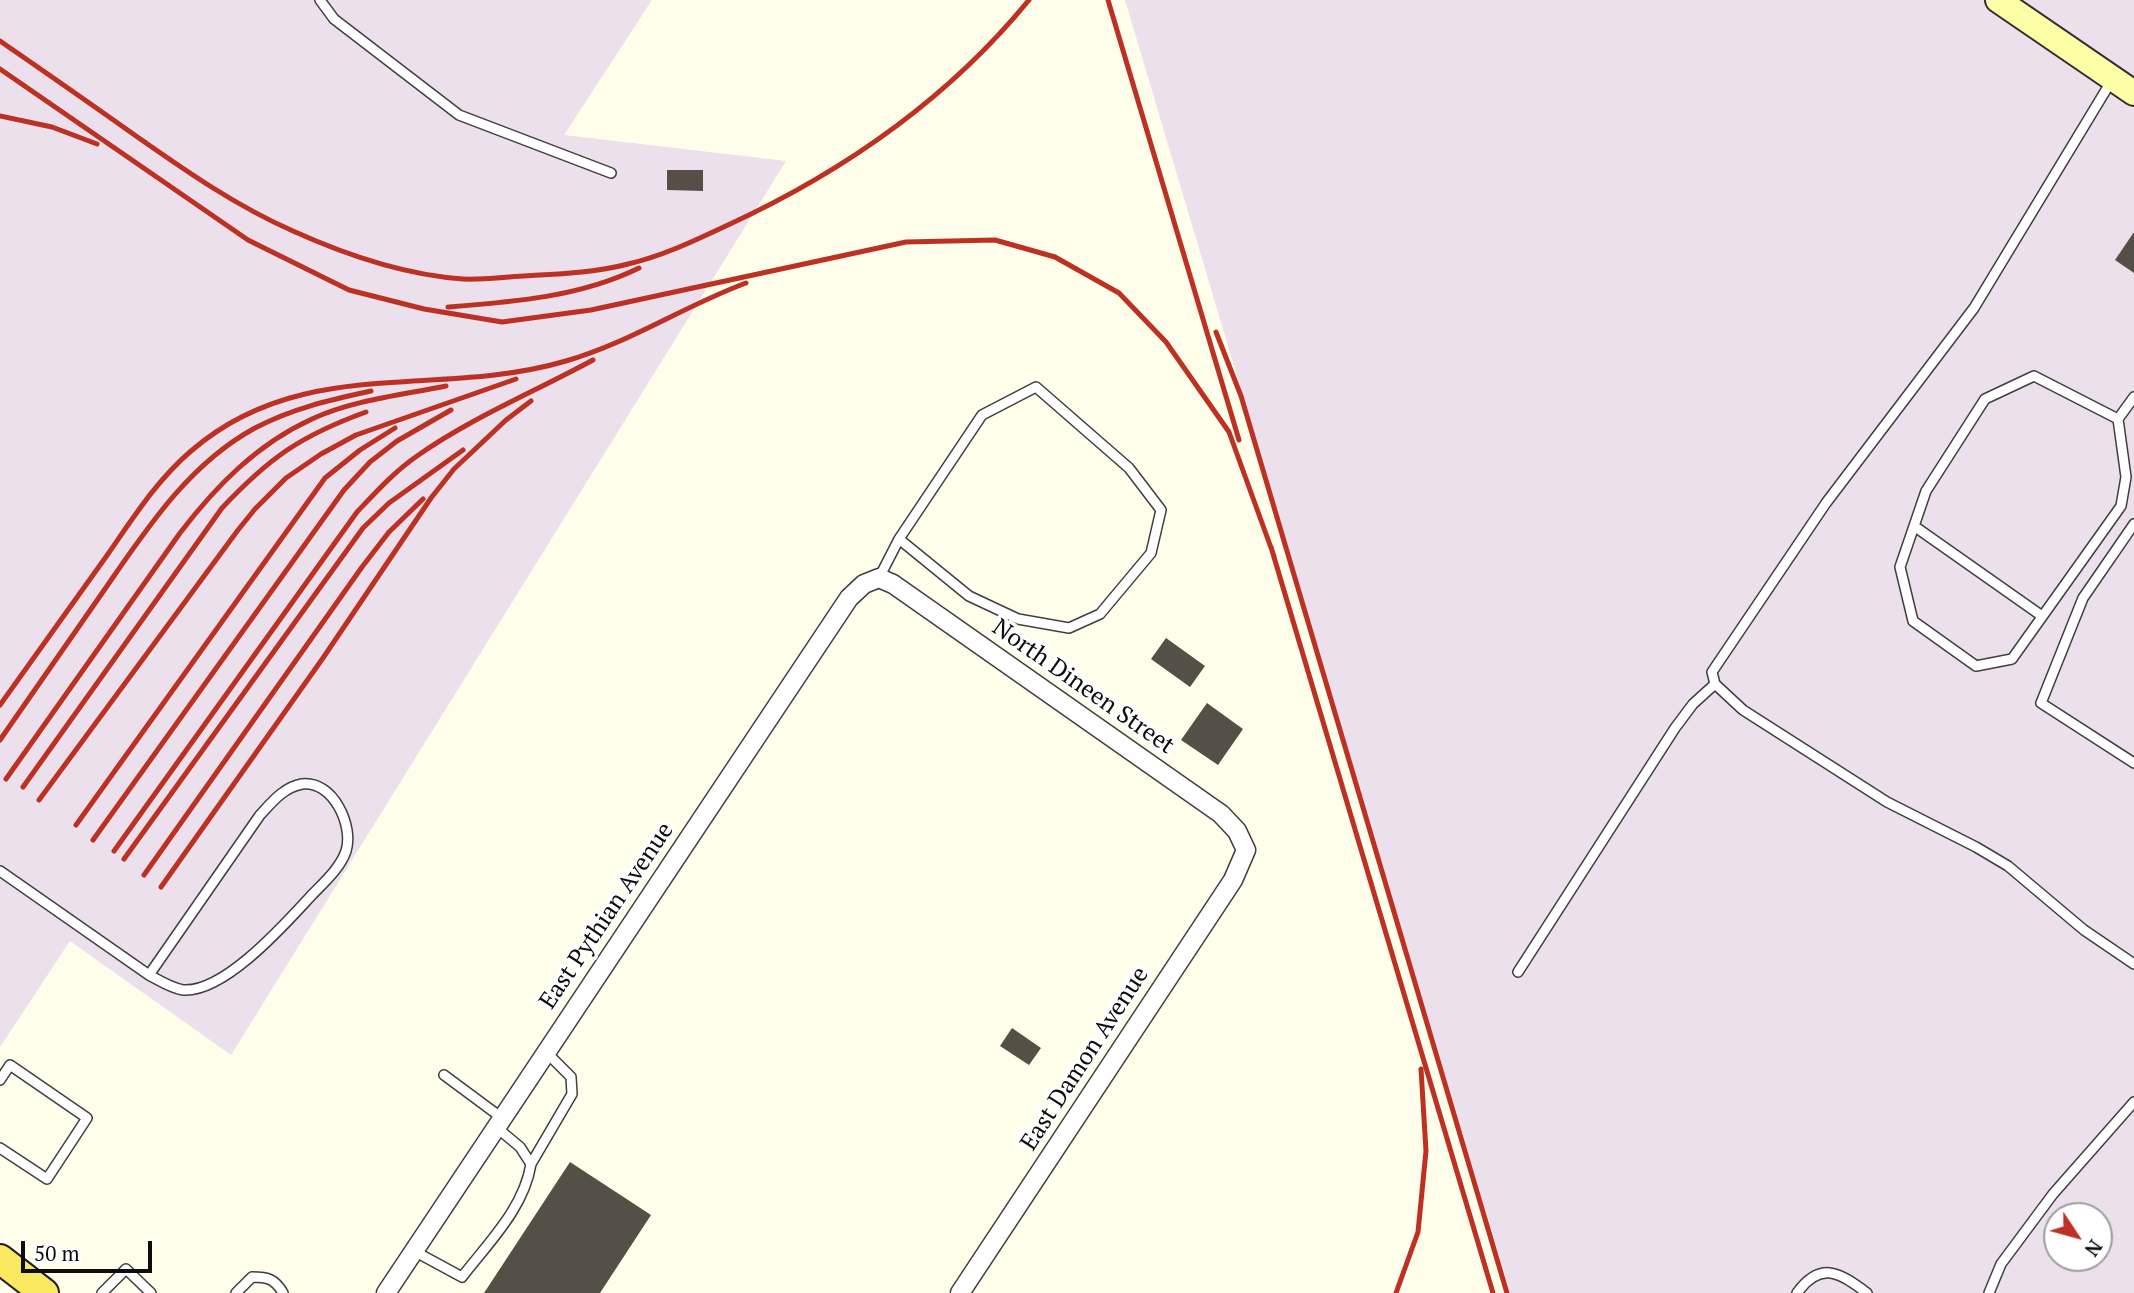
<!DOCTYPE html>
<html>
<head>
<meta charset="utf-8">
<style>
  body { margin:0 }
  #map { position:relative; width:2134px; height:1293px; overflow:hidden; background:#fffeeb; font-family:"PT Serif",serif }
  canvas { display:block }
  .north { position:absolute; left:2043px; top:1202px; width:70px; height:70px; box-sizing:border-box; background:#fff; border:2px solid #9e9e9e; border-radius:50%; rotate:126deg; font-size:19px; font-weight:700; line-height:28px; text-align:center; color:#0c0c0c }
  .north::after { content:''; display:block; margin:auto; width:24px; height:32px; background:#bc3123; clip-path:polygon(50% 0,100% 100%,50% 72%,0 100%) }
  .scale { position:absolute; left:21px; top:1241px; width:131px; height:32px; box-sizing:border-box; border:4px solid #0c0c0c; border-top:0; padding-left:9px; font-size:21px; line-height:24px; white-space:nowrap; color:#0c0c0c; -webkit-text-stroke:5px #fff; paint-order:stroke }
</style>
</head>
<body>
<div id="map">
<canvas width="2134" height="1293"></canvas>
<div class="north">N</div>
<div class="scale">50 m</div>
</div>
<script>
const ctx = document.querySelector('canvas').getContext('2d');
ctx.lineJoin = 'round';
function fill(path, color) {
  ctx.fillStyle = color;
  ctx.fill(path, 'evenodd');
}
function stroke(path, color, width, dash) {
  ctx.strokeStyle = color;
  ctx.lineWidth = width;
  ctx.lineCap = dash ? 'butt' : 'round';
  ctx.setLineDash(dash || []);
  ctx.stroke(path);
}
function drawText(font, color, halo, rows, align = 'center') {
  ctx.font = font + ' "PT Serif",serif';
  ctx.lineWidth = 7;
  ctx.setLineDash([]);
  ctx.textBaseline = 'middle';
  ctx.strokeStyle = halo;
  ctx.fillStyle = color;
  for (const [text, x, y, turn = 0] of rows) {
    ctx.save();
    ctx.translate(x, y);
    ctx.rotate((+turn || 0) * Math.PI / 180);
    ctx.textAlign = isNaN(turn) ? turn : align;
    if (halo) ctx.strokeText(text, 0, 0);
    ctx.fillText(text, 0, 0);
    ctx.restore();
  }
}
fill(new Path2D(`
  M0 0H652L564 135 786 161 231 1055 70 941 0 1047Z
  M1125 0H2134V1293H1510ZM2057 1216H2099V1258H2057Z`), '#ebe0eb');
fill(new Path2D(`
  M667 170H703V191L667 190Z
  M2134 232V273L2115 260Z
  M1166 638 1205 666 1190 687 1151 659Z
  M1207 703 1243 729 1218 765 1181 740Z
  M1012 1028 1041 1048 1029 1065 1000 1046Z
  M570 1162 651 1215 600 1293H484Z`), '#554f48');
const lane = new Path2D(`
  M320 0 334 19 459 115 611 173
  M2112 80 1974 308 1826 503 1712 672 1715 684 1743 710 1887 802 1976 847 2008 866 2084 930 2134 964
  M2118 419 2034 376 1985 399 1926 491 1900 567 1913 621 1976 666 2012 659 2121 506 2126 477 2118 419 2134 397
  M2134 524 2083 598 2041 703 2134 763
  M1914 526 2042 616
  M879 578 899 539 982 415 1036 387 1129 468 1161 510 1151 553 1100 614 1069 628 1018 619 969 596 899 539
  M0 871 149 975C160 981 171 988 183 990 224 993 284 925 310 897 322 884 340 869 346 851 354 826 333 780 302 784 284 787 272 802 260 815L149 975
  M1518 972 1675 728 1693 704 1715 684
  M444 1075 502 1118
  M0 1080 10 1065 87 1118 47 1179 0 1148
  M531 1164 572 1094 571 1077 546 1052
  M414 1251 462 1277C489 1242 524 1208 531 1164L520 1147 496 1127
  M102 1293 126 1269 151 1293
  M236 1293 252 1277C268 1277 275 1279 283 1293
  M1797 1293C1821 1260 1840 1273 1867 1293
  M1989 1293 2001 1264 2053 1194 2134 1102`);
const street = new Path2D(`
  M386 1293 849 598 864 584 879 578 893 584 1221 814 1237 831 1246 850 1233 880 960 1293`);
const secondary = new Path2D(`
  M1998 0 2134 93`);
const primary = new Path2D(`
  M0 1259 44 1293`);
stroke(lane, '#3f3f3f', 12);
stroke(street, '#3f3f3f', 21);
stroke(secondary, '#2e2e2e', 28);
stroke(primary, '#1d1d1d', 32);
stroke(lane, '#fff', 9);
stroke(street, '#fff', 18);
stroke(secondary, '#fdffa6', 24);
stroke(primary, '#fae960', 28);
stroke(new Path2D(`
  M1108 0 1239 440
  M0 41C45 72 91 104 136 136 186 171 236 206 293 231 346 255 405 275 463 279 483 280 503 277 523 276 558 274 594 273 628 264 663 256 696 240 728 225 843 172 948 99 1029 0
  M0 69 248 240 349 290 424 309 502 322 591 310 906 242 995 240 1055 257 1119 293 1166 342 1229 432 1274 556
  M0 116 52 127 97 144
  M448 307C513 302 580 297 639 268
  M1216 332 1241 396 1507 1293
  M1271 547 1493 1293
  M0 705C36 655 72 604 108 554 133 518 157 480 191 451 303 354 437 399 566 361 629 343 684 306 746 283
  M0 740C33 693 65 646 98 599 142 536 185 466 255 428 293 408 330 400 371 391
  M6 779 180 533C216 486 257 444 312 419 353 400 402 395 446 386
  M23 787 222 508C269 458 300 436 366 412
  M39 800 238 530 255 509 286 478 321 454 356 435 516 379
  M76 825 325 478 360 450 395 428
  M93 840 344 490 370 462 397 441 451 410
  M114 851 357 512C376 492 394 472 417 456 471 418 534 392 593 360
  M124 859 363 528 389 503 463 450
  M144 875 362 567 389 532 423 499
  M161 887 323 658 431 498 454 469 506 420 531 401
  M1396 1293 1418 1232 1426 1151 1421 1069`), '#bc3123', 5);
drawText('24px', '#0c0c0c', '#fff', [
  ["North Dineen Street",1083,687,35],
  ["East Pythian Avenue",607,916,-56],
  ["East Damon Avenue",1085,1059,-57]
]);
</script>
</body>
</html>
